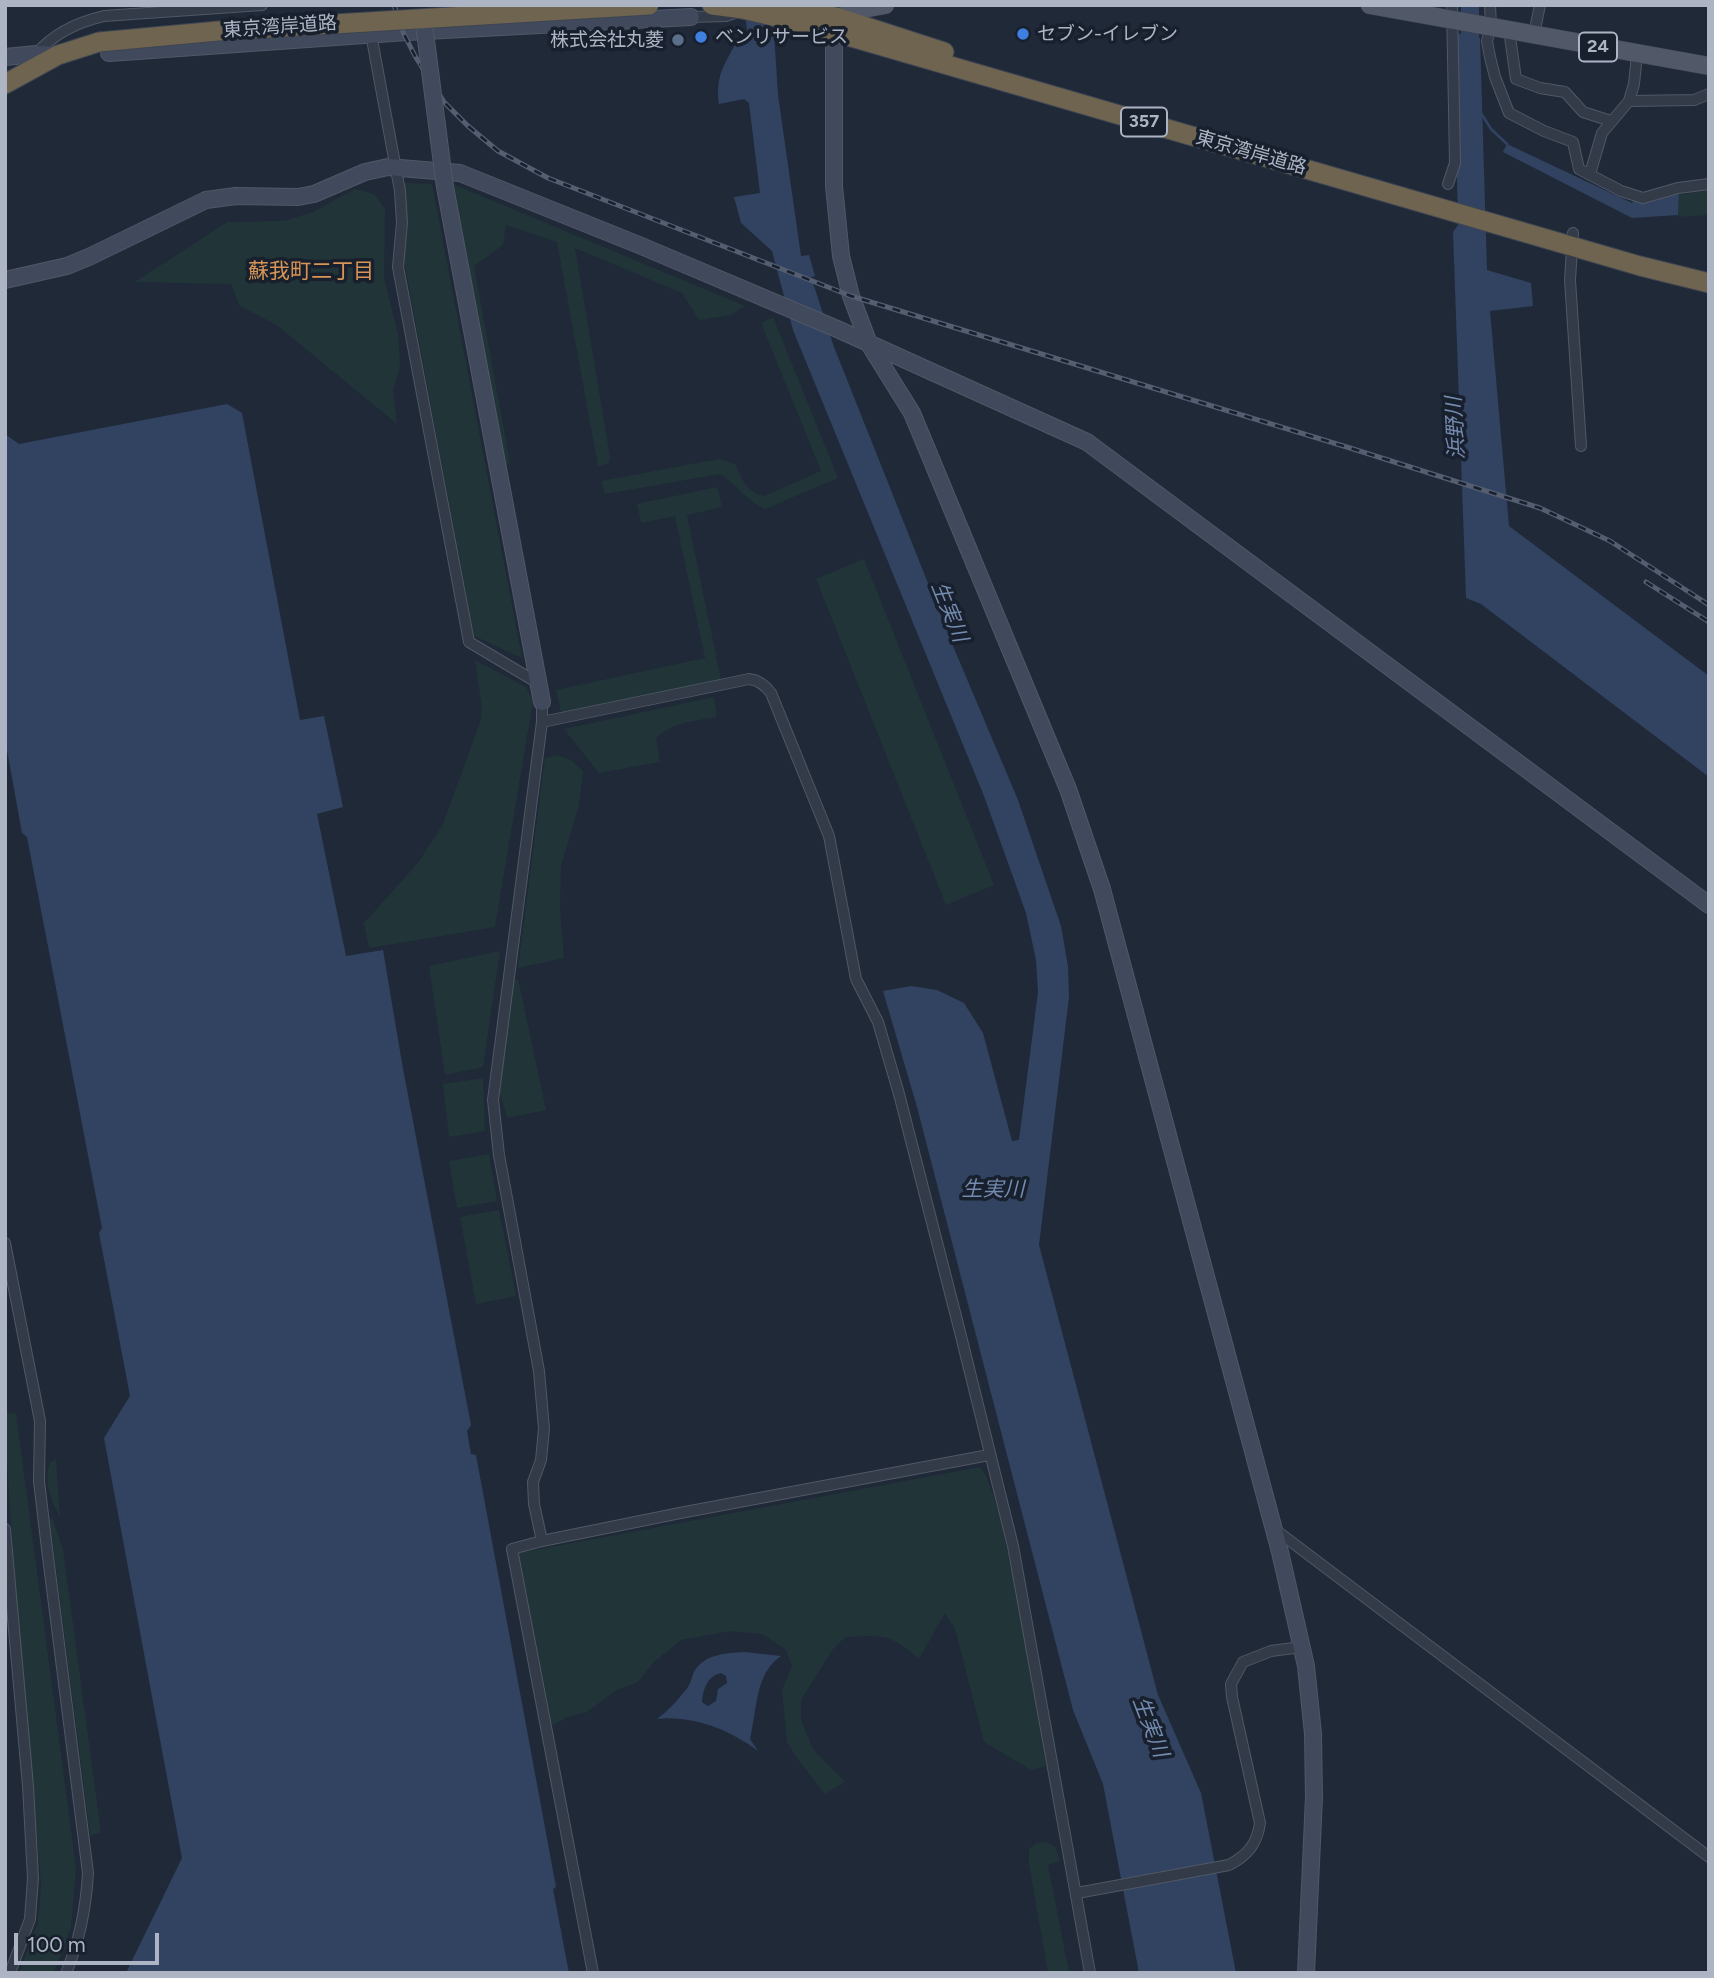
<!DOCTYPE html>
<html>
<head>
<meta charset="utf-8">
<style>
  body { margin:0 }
  #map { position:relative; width:1714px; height:1978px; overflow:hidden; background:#1f2938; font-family:Figtree,sans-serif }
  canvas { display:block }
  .frame { position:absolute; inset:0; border:7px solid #adb5c5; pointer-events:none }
  .scale { position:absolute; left:14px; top:1933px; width:145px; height:32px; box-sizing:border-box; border:4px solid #adb5c5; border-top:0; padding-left:9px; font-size:21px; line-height:24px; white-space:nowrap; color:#adb5c5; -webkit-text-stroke:5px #18202d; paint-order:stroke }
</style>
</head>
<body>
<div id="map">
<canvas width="1714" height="1978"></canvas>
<div class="frame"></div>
<div class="scale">100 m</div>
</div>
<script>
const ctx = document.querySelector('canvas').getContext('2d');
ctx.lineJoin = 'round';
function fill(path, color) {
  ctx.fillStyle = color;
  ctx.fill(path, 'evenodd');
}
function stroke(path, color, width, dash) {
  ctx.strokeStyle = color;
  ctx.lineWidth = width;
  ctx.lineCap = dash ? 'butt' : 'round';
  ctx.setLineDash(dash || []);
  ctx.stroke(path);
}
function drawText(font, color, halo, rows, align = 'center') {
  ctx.font = font + ' Figtree,"Noto Sans JP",sans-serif';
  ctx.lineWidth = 7;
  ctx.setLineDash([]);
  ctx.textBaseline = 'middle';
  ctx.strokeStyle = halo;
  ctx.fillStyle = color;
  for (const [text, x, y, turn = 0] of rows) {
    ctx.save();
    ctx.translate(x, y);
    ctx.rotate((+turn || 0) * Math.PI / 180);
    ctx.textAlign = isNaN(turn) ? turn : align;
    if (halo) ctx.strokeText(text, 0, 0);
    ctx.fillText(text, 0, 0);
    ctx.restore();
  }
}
fill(new Path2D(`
  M404 183 432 184 522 658 474 636 404 261 408 228Z
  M455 185 745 306 731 315 699 320 682 293 575 248 610 457 609 463 598 466 557 242 506 225 503 245 474 266 510 463 502 465 449 186Z
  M355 189 374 194 385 209 384 278 398 335 400 366 393 391 397 424 278 326 239 305 231 284 135 282 227 222 284 221 313 212Z
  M1709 190V215L1678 217 1679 195Z
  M773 317 838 478 765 509C748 502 736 484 720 474L605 494 601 481 719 459 735 464C742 479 747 493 764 496L821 471 761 323Z
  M717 487 722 507 687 515 721 680 561 713 556 690 705 658 675 516 641 523 637 504Z
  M864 559 994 885 946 905 816 579Z
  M475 660 526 687 533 701 495 927 369 948 364 923 418 863 443 824 480 722 482 708Z
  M714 697 717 717C695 721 672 722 656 738L660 762 599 773 564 729Z
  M557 755 571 760 583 771 579 805 561 866 560 910 564 958 518 968 545 758Z
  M500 951 483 1067 445 1075 429 966Z
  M518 979 546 1110 507 1118 499 1089 509 981Z
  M483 1078 485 1131 449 1137 443 1084Z
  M489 1154 497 1201 457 1208 449 1161Z
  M499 1210 516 1296 476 1304 460 1217Z
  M16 1413 76 1868 71 1927 54 1973H19L38 1923 41 1884 16 1594 5 1434V1414Z
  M56 1460 60 1517C51 1500 43 1481 50 1462Z
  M980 1467C1003 1486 1038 1722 1046 1766L1031 1770 984 1742 955 1629 945 1613 919 1659C889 1633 884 1635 845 1637L833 1649 801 1700V1720L813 1749 845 1782 825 1794 796 1757 787 1742 782 1690 792 1666 786 1650 762 1634 731 1631 681 1640 654 1662 638 1682 615 1691 587 1712 567 1717 552 1726 519 1553Z
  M52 1517 63 1550 101 1833 90 1835 50 1521Z
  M1046 1842 1055 1846 1060 1861 1048 1865 1069 1973H1048L1029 1864V1849L1036 1843Z`), '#213539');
fill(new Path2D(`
  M767 30V34L774 33 778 95 801 256 809 255 815 276 811 277 834 347 953 646 1018 800 1061 926 1068 966 1069 997 1039 1245 1158 1695 1201 1793 1236 1973H1139L1103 1784 1073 1710 917 1107 883 991 911 986 937 990 964 1003 983 1033 1012 1141 1019 1140 1038 992 1036 960 1026 913 984 796 793 330 772 251 741 223 734 197 760 193 749 103 744 99 719 104C715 75 725 64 738 39L746 37V34Z
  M1454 33 1480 38 1487 270 1531 283 1533 306 1490 311 1509 526 1709 676V777L1481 604 1466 598 1453 232 1458 225Z
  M1507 144 1632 203 1633 201H1648L1679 192 1678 215 1632 218 1503 152Z
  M227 404 242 413 300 720 324 716 343 807 317 814 346 956 383 950 403 1069 471 1425 467 1431 471 1454 476 1455 556 1887 553 1889 569 1973H126L182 1858 104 1438 130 1396 99 1233 102 1228 27 837 22 833 5 739V434L19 444Z
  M744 1652 781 1656C755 1673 757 1710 750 1739L758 1751C730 1730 693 1715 657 1719 669 1710 679 1699 688 1687 691 1682 692 1677 694 1672 704 1654 726 1653 744 1652ZM721 1673 726 1676 727 1683 718 1689 716 1701 708 1706 702 1702C703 1688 708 1676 721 1673Z`), '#324361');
stroke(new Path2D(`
  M1481 113 1491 129 1507 144`), '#324361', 2.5);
stroke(new Path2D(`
  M753 5 759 54
  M1470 58V5`), '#324361', 18);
const street = new Path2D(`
  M1490 5 1491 26 1487 41 1490 57 1495 77 1509 113 1544 131 1573 142 1579 169 1621 191 1643 198 1678 188 1709 184
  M691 17 726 16 737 12
  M1509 30 1516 79 1540 88 1565 92 1583 112 1611 121
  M371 34 400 191 402 223 398 267 469 642 538 683
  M1534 34 1540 5
  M36 54C54 33 78 22 104 16L262 5
  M1629 101 1694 100 1709 94
  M1590 174 1602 133 1629 101 1634 84 1637 55
  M1448 184 1455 163 1452 5
  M1573 233 1570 280 1581 446
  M542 722 749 679C759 680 765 685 771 693L829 836 856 979 878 1022 899 1094 958 1324 1013 1546 1090 1973
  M5 1243 40 1421 39 1481 47 1549 88 1873C86 1909 80 1940 66 1973
  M1273 1528 1709 1857
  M5 1529 28 1786 33 1878 30 1919 10 1973
  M542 1541 534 1504 533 1482 541 1460 544 1429 539 1371 499 1155 493 1100 542 722V702
  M1077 1893 1229 1865C1248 1855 1257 1844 1260 1823L1232 1697 1231 1684 1243 1662 1271 1651 1301 1647
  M593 1973 512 1549 542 1541 680 1513 989 1455`);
const secondary = new Path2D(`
  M834 32V186L841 256 851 296 869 344 912 413 1068 789 1102 889 1280 1552 1306 1666 1313 1734 1314 1797 1306 1973
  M109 53 407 32 691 17
  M5 57 36 54 58 55
  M445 187 542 702
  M5 280 67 266 91 256 206 200 236 196 298 197 314 194 365 172 388 167 460 173 639 245 835 328 1087 442 1709 905`);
const primary = new Path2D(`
  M1370 5 1709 66
  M836 26 839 18 857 10 885 5`);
const highway = new Path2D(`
  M712 5 743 9 806 24 1640 266 1709 283
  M784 5 839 18 944 52
  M5 84 58 55 99 42`);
stroke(street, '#505866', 12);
stroke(secondary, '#505866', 18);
stroke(primary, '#3c4452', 19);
stroke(highway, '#3d4553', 21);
stroke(street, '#333b49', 10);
stroke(secondary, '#41495c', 16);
stroke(primary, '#515969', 18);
stroke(highway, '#6f644f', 19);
const rail = new Path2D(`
  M394 5 403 32 415 56 444 102 468 126 498 151 548 178 851 296 1350 448 1540 508 1610 541 1709 605
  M1646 582 1709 622`);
stroke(rail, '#545e70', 5);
stroke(rail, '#18202d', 2.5, [8]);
const secondaryBridge = new Path2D(`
  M423 17 445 187`);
const highwayBridge = new Path2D(`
  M99 42 218 31 649 5`);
stroke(secondaryBridge, '#505866', 18, []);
stroke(highwayBridge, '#3d4553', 21, []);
stroke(secondaryBridge, '#41495c', 16);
stroke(highwayBridge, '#6f644f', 19);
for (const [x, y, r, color] of [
  [1023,34,7,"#3f7fe0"],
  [701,37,7,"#3f7fe0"],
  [678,40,7,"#5c6f8a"]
]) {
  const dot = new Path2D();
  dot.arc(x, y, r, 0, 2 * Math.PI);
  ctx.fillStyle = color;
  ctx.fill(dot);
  stroke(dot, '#18202d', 2.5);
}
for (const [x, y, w] of [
  [1598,47,38],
  [1144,122,46]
]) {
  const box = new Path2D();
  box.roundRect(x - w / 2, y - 14.5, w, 29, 5);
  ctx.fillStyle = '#18202d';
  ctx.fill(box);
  stroke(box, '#adb5c5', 2);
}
drawText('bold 18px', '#adb5c5', null, [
  ["24",1598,47],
  ["357",1144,122]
]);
drawText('19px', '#adb5c5', '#18202d', [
  ["東京湾岸道路",280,27,-4],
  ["東京湾岸道路",1251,153,16]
]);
drawText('19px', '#adb5c5', '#18202d', [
  ["セブン-イレブン",1037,34],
  ["ベンリサービス",715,37],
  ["株式会社丸菱",664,40,"right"]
], 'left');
drawText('21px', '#d79556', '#18202d', [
  ["蘇我町二丁目",311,272]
]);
drawText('italic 21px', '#748aaf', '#18202d', [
  ["浜野川",1456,428,-93],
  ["生実川",949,612,68],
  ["生実川",993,1190],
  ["生実川",1150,1727,69]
]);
</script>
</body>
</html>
